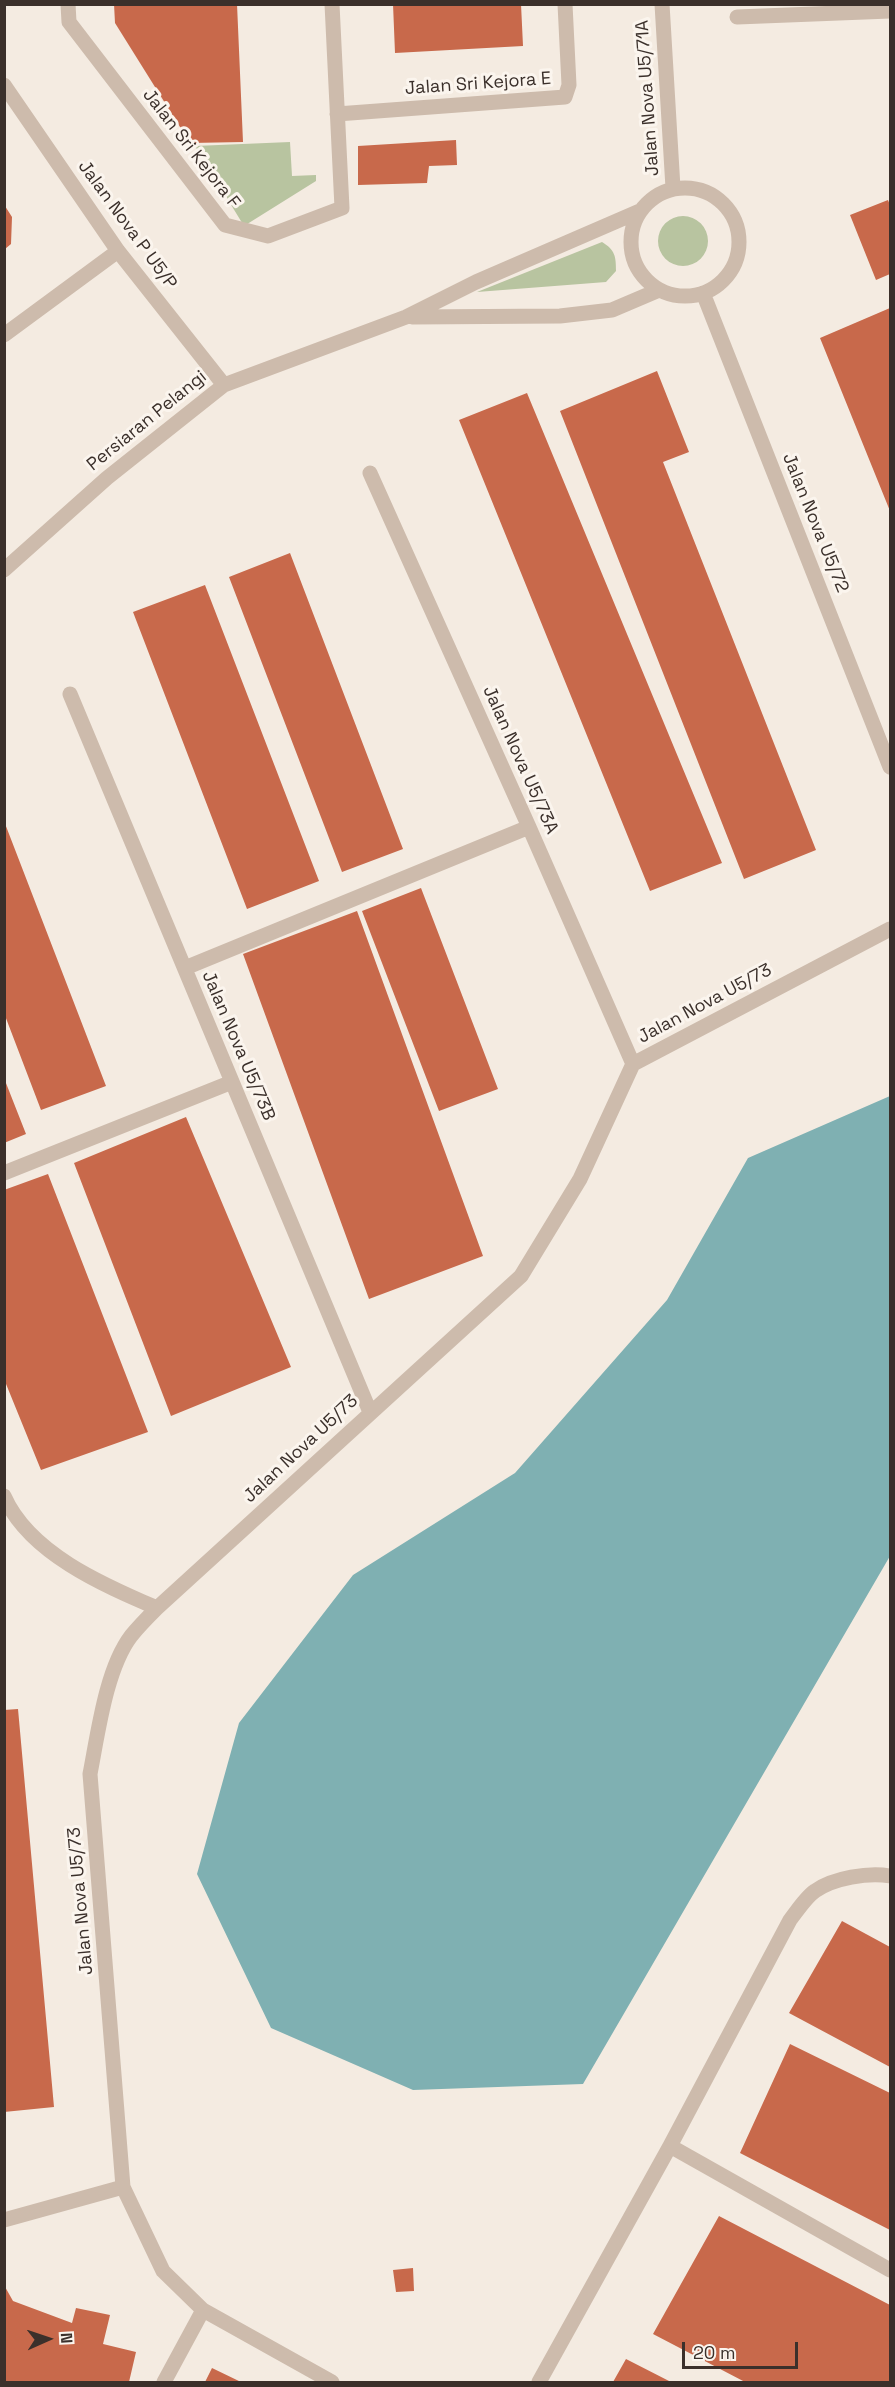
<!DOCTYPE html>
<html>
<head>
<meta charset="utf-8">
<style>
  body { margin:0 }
  #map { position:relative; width:895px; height:2387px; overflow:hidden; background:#f4ebe1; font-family:"Space Grotesk",sans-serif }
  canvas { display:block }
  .frame { position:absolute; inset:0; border:6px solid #3b302b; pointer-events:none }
  .north { position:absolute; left:18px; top:2309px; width:60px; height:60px; -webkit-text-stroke:4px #fbf5ee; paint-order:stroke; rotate:87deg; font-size:16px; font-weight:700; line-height:24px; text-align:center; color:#3b302b }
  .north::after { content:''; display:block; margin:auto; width:21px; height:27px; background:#3b302b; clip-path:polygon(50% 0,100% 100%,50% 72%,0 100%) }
  .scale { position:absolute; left:682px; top:2342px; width:116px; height:27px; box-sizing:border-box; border:3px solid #3b302b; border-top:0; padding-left:8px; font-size:18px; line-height:21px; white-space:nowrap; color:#3b302b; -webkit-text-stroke:4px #fbf5ee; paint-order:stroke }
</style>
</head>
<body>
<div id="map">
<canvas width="895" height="2387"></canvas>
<div class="frame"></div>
<div class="north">N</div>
<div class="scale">20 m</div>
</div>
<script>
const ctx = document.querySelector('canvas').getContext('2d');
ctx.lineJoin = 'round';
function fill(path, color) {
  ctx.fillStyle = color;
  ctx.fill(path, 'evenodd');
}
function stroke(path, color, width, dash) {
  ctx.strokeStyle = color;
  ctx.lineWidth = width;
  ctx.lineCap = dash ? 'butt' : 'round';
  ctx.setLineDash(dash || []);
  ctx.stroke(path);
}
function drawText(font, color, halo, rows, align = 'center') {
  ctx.font = font + ' "Space Grotesk",sans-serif';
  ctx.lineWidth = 6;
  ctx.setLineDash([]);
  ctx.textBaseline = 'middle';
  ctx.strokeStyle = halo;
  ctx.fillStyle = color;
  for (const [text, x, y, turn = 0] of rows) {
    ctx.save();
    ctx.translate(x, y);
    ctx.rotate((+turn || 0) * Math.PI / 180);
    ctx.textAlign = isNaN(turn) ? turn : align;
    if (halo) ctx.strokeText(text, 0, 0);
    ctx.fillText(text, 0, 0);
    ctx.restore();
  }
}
fill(new Path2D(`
  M290 142 292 176 316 175V181L244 226 195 146Z
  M658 241a25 25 0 1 1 50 0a25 25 0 1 1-50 0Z
  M602 242C615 250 616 256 616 271L606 282 477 292Z`), '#b8c4a0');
fill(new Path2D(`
  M890 1096V1556L583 2084 413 2090 271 2028 197 1874 239 1723 353 1575 515 1473 667 1300 748 1158Z`), '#7fb0b2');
fill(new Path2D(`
  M114 4H237L243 142 190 143 115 23Z
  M393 4H521L523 46 395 53Z
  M456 140 457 165 429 166 427 183 358 185V146Z
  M888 200 890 205V274L876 280 850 215Z
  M5 206 12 217 11 244 5 249Z
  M890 308V511L820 338Z
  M657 371 689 452 663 462 816 850 744 879 560 411Z
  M527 393 722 863 650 891 459 420Z
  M290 553 403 849 342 872 229 577Z
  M205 585 319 881 247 909 133 612Z
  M4 821 106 1086 41 1110 4 1013Z
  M421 888 498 1089 439 1111 362 911Z
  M357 911 483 1256 369 1299 243 954Z
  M4 1078 26 1134 4 1143Z
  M186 1117 291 1367 171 1416 74 1163Z
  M48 1174 148 1432 41 1470 4 1379V1190Z
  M18 1709 54 2107 4 2112V1710Z
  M842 1921 890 1947V2067L789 2013Z
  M790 2044 890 2093V2230L740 2153Z
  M719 2216 890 2305V2382H745L653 2334Z
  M413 2268 414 2291 396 2292 393 2270Z
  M4 2285 13 2301 72 2323 76 2308 110 2315 103 2344 136 2352 129 2382H4Z
  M626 2359 671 2382H613Z
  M212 2368 241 2382H205Z`), '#c8694b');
stroke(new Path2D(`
  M68 4 69 22 225 225 268 236 342 208 332 4
  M662 4 673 188
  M737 17 890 11
  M4 85 118 251 224 385
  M337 114 565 97 569 85 565 4
  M631 242a54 54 0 1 1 108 0a54 54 0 1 1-108 0Z
  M703 293 890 767
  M412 317 560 316 612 310 659 290
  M4 335 118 251
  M370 473 529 827 633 1064
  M4 570 107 478 224 385 406 317 476 282 640 211
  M70 694 370 1412
  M185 968 529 827
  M4 1173 232 1082
  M4 1496C29 1553 103 1585 157 1608
  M670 2146 890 2270
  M4 2220 123 2187
  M164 2382 203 2310
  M332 2382 203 2310 163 2271 123 2187 90 1774C98 1733 106 1669 131 1636 139 1626 148 1617 157 1608L521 1276 580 1179 633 1064 890 929
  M539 2382 670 2146 790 1920C797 1911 806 1897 815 1891 833 1878 869 1872 890 1876`), '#cdbbac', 15);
drawText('18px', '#3b302b', '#fbf5ee', [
  ["Jalan Sri Kejora E",478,84,-4],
  ["Jalan Nova U5/71A",648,98,-94],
  ["Jalan Sri Kejora F",191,149,52],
  ["Jalan Nova P U5/P",127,225,54],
  ["Persiaran Pelangi",147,421,-39],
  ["Jalan Nova U5/72",815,523,68],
  ["Jalan Nova U5/73A",520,760,66],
  ["Jalan Nova U5/73",705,1004,-28],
  ["Jalan Nova U5/73B",238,1046,67],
  ["Jalan Nova U5/73",301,1449,-43],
  ["Jalan Nova U5/73",81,1901,-95]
]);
</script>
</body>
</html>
